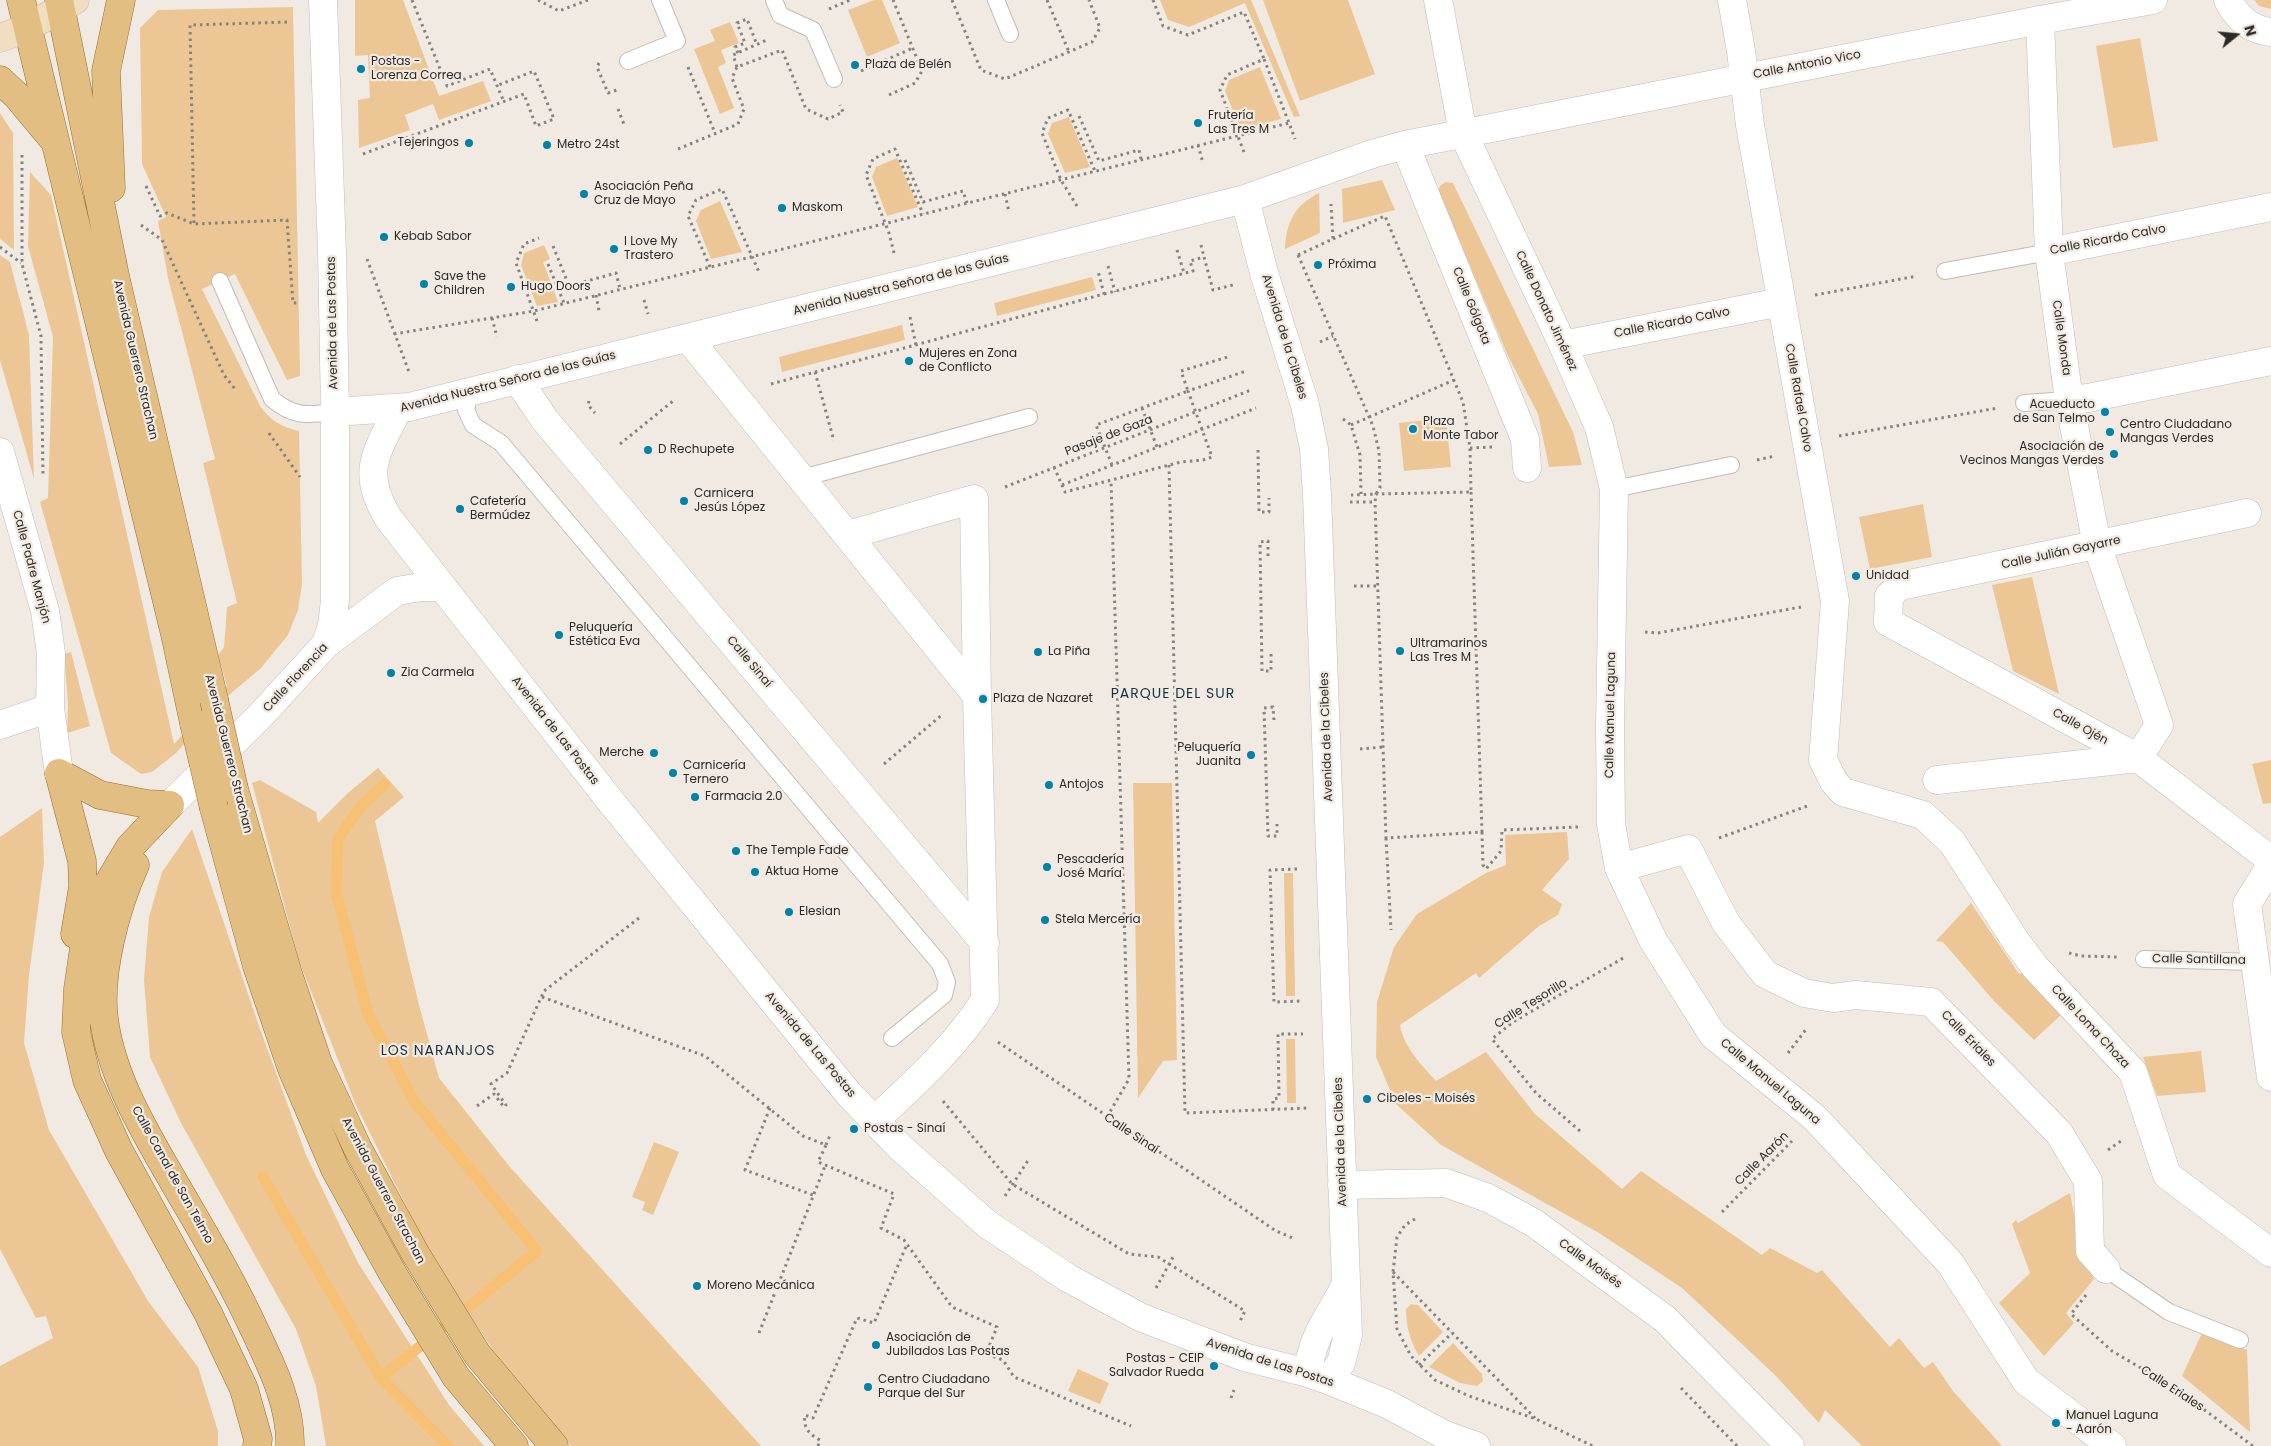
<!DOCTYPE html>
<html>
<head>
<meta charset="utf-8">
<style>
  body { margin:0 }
  #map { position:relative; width:2271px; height:1446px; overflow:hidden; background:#f0eae3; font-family:Poppins,sans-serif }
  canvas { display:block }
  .north { position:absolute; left:2211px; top:10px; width:50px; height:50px; -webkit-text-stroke:4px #f0eae3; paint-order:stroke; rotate:73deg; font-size:14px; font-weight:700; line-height:20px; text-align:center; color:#2c2a27 }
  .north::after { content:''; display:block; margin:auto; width:18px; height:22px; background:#2c2a27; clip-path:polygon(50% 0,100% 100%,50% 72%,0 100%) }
</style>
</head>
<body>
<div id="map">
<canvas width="2271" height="1446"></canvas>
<div class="north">N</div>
</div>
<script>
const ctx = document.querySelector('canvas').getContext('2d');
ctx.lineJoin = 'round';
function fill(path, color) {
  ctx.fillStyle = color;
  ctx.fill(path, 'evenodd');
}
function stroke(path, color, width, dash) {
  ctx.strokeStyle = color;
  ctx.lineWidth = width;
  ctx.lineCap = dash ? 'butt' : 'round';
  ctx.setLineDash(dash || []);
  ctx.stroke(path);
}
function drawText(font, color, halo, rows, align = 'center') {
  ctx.font = font + ' Poppins,sans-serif';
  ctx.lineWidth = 4.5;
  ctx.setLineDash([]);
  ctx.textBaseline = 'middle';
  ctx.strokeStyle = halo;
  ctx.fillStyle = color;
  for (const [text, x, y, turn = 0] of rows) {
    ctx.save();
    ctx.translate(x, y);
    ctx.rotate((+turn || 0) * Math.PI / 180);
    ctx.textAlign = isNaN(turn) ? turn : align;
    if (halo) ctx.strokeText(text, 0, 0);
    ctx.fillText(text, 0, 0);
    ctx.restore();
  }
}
fill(new Path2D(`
  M355 0H403L439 96 483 81 491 101 439 120 433 104 405 115 410 130 359 148 358 100 370 98 368 55 355 56Z
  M874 0H882L900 43 867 57 848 10Z
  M1160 0H1251L1300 116 1294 117 1245 3 1189 27 1168 20Z
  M1263 0H1348L1375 74 1300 101Z
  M2254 0H2271V9L2259 6Z
  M293 7 300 376 287 380 235 274 202 289 260 406C270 420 281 427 299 431L302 584 298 610 288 635 261 668 229 695 176 753 152 772 141 774 111 753 40 502 48 498 53 337 28 246 30 172 51 195 174 744 227 686 218 655 224 647 227 607 237 603 203 463 215 459 168 278 158 221 166 217 142 164 140 28 158 10Z
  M730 22 739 43 721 50 726 63 718 67 734 108 720 114 694 49 715 41 710 30Z
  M2140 38 2158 141 2113 148 2096 46Z
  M1260 67 1281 119 1241 130 1225 91 1229 80Z
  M0 113 13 133 14 250 0 239Z
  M1069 117 1090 167 1065 173 1048 134 1052 123Z
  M897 158 918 207 887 216 872 177 876 167Z
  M1382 180 1395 210 1343 223 1342 189Z
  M1446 182 1453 183 1573 432 1582 465 1549 467 1538 414 1508 356 1438 190 1441 185Z
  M1319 193 1320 233 1285 249C1286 222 1295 205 1319 193Z
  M720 201 742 252 711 259 696 221 701 210Z
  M544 245 550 259 543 262 558 302 537 306 521 265 524 253Z
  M0 255 10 262 29 335 34 479 0 360Z
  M1092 277 1096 290 997 316 994 303Z
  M902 325 905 340 782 372 779 357Z
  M1446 418 1451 467 1404 471 1399 423Z
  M1923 504 1932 557 1870 569 1859 517Z
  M2032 577 2059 694 2013 671 1992 585Z
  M71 652 90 726 67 733 68 704 64 654Z
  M2271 760V803L2263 804 2252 764Z
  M378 768 404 797 375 821 419 1005 439 1078 510 1167 761 1446H571L502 1364 431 1256 355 1103 299 961 252 783 260 780 316 812 318 823 348 793Z
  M1133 783H1172L1177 1060 1163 1061 1138 1098Z
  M42 808 44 863 29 975 24 1043 49 1130 148 1301 198 1367 218 1431V1446H0V1366L53 1338 46 1316 36 1318 0 1249V837Z
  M192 829 259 1026 306 1155 357 1261 449 1405 484 1446H326L316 1386 296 1329 181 1123 150 1057 144 980 149 917 162 872Z
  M1567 832 1569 859 1542 890 1562 904 1558 915 1539 926 1479 978 1476 973 1400 1025C1404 1048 1421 1064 1436 1081L1486 1052 1535 1114 1622 1189 1641 1171 1762 1255 1770 1248 1817 1273 1822 1270 1890 1347 1899 1338 1924 1368 1933 1362 1953 1391 2002 1446H1862L1825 1410 1819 1423 1775 1375 1682 1288 1599 1233 1441 1145 1396 1104 1376 1057 1377 1002 1394 947 1417 914 1486 873 1506 865 1505 835Z
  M1284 873H1293L1295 996H1286Z
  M1971 903 2019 974 2022 973 2062 1014 2034 1040 1994 1001 1943 942 1936 941Z
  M1286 1039H1295L1296 1103H1287Z
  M2201 1051 2206 1092 2157 1096 2143 1057Z
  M654 1142 679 1152 653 1215 642 1210 645 1202 632 1197Z
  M2070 1193 2081 1250 2094 1279 2066 1313 2074 1323 2044 1356 1999 1303 2030 1273 2012 1224 2016 1220 2018 1223Z
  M1411 1304 1418 1305 1443 1332 1419 1356C1410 1340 1406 1327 1406 1309Z
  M2202 1333 2247 1350 2250 1432 2182 1376Z
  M1453 1343 1482 1374 1483 1381 1477 1386 1460 1383 1429 1367Z
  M1078 1369 1109 1383 1100 1404 1068 1391Z`), '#ecc795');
stroke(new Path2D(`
  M263 1177 381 1378 448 1446
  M381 1378 537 1251 414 1101 368 1014 336 892 338 839 359 808 385 784`), '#f7c074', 11);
const lane = new Path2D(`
  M774 0 780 15 813 30 834 79
  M996 0 1010 34
  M628 61 677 41 660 0
  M1945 271 2049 252
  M220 281 272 399C295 418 307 415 335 412
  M471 391 466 410 473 425 501 443 940 964 947 982 944 995 892 1038
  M2024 403 2069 400
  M802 478 1029 417
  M1614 489 1731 465
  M2144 959 2254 962
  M2106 1269 2169 1312 2240 1340`);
const street = new Path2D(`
  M323 0 332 251 335 412V600L332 626 326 644
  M1438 0 1463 133 1563 345 1599 427 1614 489 1610 728 1611 824 1619 868 1653 940 1713 1035 1815 1118 1950 1263 2026 1381 2112 1446
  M1732 0 1741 51 1750 125 1835 601 1823 760 1834 782 1843 792 1923 815 1952 842 2017 943 2036 968 2133 1072 2167 1175 2271 1253
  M2228 0C2237 18 2251 30 2271 32
  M1405 145 1525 439 1527 468
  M1245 199 1264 273 1305 405 1314 449 1317 495 1348 1335 1341 1363 1328 1380
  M2049 252 2271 207
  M688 338 977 696 985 1000C957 1045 914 1084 874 1121
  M1563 345 1781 302
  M517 379 545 420 985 943
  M2069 400 2088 398 2271 361
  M398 409C376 453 360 473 389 519L612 803 848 1093 901 1148 987 1224 1068 1278 1140 1317 1244 1357 1308 1373 1328 1380 1387 1404 1445 1435 1476 1446
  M335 412 409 407 1245 199 1372 154 1405 145 2040 20 2153 0
  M0 452 45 611 51 653 50 708 59 773
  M2247 513 1900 586 1889 596 1888 622 2138 758 2271 860
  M848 535 974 499 977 696
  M0 725 50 708
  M1937 780 2138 758 2159 725 2097 545 2069 400 2049 252 2040 20
  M170 805 261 715 326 644 397 591 421 587H441
  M2271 865 2247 904 2271 1077
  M1619 868 1688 849 1726 923 1765 974 1804 993 1833 998 1856 995 1931 1002 2059 1133 2088 1181 2090 1251 2106 1269
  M1342 1185 1446 1183 1488 1198 1534 1223 1665 1319 1790 1446
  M1308 1373C1312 1335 1329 1318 1345 1286`);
const secondary = new Path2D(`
  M0 38 27 28 75 0`);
const primary = new Path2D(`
  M21 0 175 634 194 723
  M59 0 115 276 214 700
  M0 80 17 96 52 138
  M111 188 106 71 121 0
  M59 773 82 861 83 887 75 934
  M59 773 100 795 147 804 170 805
  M234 789 288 974 318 1063 358 1149 415 1253 477 1354 554 1446
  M170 805 130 847 108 884 91 924 84 948 78 989 76 1032 87 1080 119 1151 208 1313 244 1389 258 1439 257 1446
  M214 808 257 966 292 1069 335 1169 393 1274 456 1377 514 1446
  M135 865C116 907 98 973 104 1019 111 1074 141 1125 168 1172 198 1224 230 1276 255 1331 272 1367 291 1405 290 1446`);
stroke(lane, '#c1bcb5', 18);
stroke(street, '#c1bcb5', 29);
stroke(secondary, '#c1bcb5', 29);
stroke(primary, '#976e2e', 29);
stroke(new Path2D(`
  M412 0 447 86 490 69 504 102
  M538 0 559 11 588 0
  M952 0 981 70 1005 79 1092 42 1100 28 1089 0
  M1047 0 1069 52
  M1153 0 1163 26 1188 35 1244 12 1264 59
  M829 9 850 0
  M738 53 735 47 745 43 737 23 747 19 757 45
  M599 63 597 67 608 93 620 89
  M688 67 715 133
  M737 67 733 55 767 40
  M861 71 913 48
  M889 95 915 83 922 71 893 0
  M618 109 625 127
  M1079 116 1099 161 1139 150 1141 159
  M1198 145 1203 163
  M678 149 738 124 744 109 732 78 737 67 782 50 806 109 828 119 843 112 840 105
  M1244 152 1220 90 1227 75 1264 59 1289 123
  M363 154 524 94 536 126 554 119 534 71 496 86
  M22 155V264L41 336 43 474
  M905 160 923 202 963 191 967 203
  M146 186 160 216 167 213 194 224 287 220 293 303H299
  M1005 194 1009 212
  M1077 206 1061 180 1042 133 1048 118 1068 110 1095 171
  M194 223 190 25 290 22
  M141 225 162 240 224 375 235 389
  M1333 239 1385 216 1463 402 1470 448 1471 492
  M1201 245 1204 257
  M553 246 569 286 616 273 620 289
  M0 247 21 263
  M1177 250 1184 273
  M894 253 889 233 866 175 873 159 895 149 923 214
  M1298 255 1373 426 1379 451 1380 488 1376 494 1351 495
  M1298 255 1333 239 1331 204
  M367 259 409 372
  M548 264 564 303
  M1108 266 1115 292
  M710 267 688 216 696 200 722 189 759 272
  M1104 294 1193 271 1190 261 1204 257 1213 290 1233 285
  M596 295 599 311
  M1815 295 1917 276
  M644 300 648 314
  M910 317 916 345
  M492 318 497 337
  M537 321 516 263 524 244 539 238
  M394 334 534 311 1289 123 1295 139
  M1320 342 1333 336
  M815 372 834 441
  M771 384 1104 294 1098 271
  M589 401 588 405 595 413
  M1142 408 1157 447
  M1343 419 1351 425 1360 455 1361 494
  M1351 425 1454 380
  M269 433 300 477
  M1839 436 1998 408
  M620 444 673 401
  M1470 448 1492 447
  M1258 450 1259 512H1269V498
  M1757 460 1775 456
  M1112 465 1096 425 1188 391 1181 371 1231 356
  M1169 465 1185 1113 1307 1108
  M1054 467 1065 492 1181 462 1203 460 1212 457 1188 391 1246 371
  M1062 485 1256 408
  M1005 487 1251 390
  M1471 492 1482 832 1386 838 1375 502 1376 494Z
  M1350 502H1375
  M1268 556V541L1260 542 1262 671H1271V651
  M1354 586H1377
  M1645 632 1658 633 1801 607
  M1274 720 1273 707 1264 708 1268 836H1277V824
  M1360 749 1383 747
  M884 764 943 714
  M1482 832 1483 865 1486 869 1501 851 1502 830 1578 827
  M1386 838 1391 930
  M1719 838 1810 805
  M1297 869 1270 870 1274 1002 1302 1001
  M2069 953 2081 956 2118 957
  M542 997 705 1056 803 1136 826 1145 818 1162 894 1194 881 1228 904 1240 952 1307 997 1327 986 1354 1003 1360 1014 1377 1131 1426
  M998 1042 1276 1231 1295 1239
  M1788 1053 1807 1028
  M943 1101 1012 1184 1129 1254 1158 1257 1245 1311 1240 1321
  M477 1106 494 1094 504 1107 506 1105 491 1084 507 1073 544 991 639 918
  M770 1108 745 1170 813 1195
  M1273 1110V1099L1279 1098 1278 1034H1303
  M1107 1117 1129 1079 1111 481
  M1580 1131 1536 1093 1492 1039 1513 1022 1625 957
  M826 1145 831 1133
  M2108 1150 2121 1141
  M1005 1196 1029 1159
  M1722 1212 1792 1141
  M1415 1219 1405 1225 1397 1237 1393 1272 1397 1329 1411 1356 1435 1380 1469 1396 1536 1419 1593 1446
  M1393 1272 1535 1418
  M1156 1288 1173 1257
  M2086 1295 2071 1314 2112 1351 2175 1388 2253 1446
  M759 1333 825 1166
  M1419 1365 1452 1333
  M1681 1388 1737 1446
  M1231 1398 1234 1390
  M818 1446 820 1440C809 1434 803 1428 805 1415L813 1418 857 1318 874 1323 907 1244`), '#86827d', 3, [2.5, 4]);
stroke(lane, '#fff', 16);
stroke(street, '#fff', 28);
stroke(secondary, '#f1dec1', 28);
stroke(primary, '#e3be83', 28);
const primaryBridge = new Path2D(`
  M214 700 234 789
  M194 723 214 808`);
stroke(primaryBridge, '#976e2e', 29, []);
stroke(primaryBridge, '#e3be83', 28);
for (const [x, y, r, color] of [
  [855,65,5,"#0083a6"],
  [361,69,5,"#0083a6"],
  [1198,123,5,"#0083a6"],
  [469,143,5,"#0083a6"],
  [547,145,5,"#0083a6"],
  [584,194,5,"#0083a6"],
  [782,208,5,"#0083a6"],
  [384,237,5,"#0083a6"],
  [614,249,5,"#0083a6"],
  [1318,265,5,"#0083a6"],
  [424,284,5,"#0083a6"],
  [511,287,5,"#0083a6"],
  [909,361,5,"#0083a6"],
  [2105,412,5,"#0083a6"],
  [1413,429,5,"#0083a6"],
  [2110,432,5,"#0083a6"],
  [648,450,5,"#0083a6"],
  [2114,454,5,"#0083a6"],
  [684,501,5,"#0083a6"],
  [460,509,5,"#0083a6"],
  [1856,576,5,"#0083a6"],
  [559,635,5,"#0083a6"],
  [1400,651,5,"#0083a6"],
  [1038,652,5,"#0083a6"],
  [391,673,5,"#0083a6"],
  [983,699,5,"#0083a6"],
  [654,753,5,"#0083a6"],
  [1251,755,5,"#0083a6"],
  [673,773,5,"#0083a6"],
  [1049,785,5,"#0083a6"],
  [695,797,5,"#0083a6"],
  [736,851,5,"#0083a6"],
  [1047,867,5,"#0083a6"],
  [755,872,5,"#0083a6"],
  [789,912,5,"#0083a6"],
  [1045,920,5,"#0083a6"],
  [1367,1099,5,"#0083a6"],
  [854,1129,5,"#0083a6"],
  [697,1286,5,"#0083a6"],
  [876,1345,5,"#0083a6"],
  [1214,1366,5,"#0083a6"],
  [868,1387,5,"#0083a6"],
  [2056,1423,5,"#0083a6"]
]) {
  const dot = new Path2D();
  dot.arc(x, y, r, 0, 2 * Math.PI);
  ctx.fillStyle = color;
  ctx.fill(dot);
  stroke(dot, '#f0eae3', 2);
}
drawText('12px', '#2c2a27', '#f0eae3', [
  ["Postas -",371,62],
  ["Lorenza Correa",371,76],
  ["Plaza de Belén",865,65],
  ["Frutería",1208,116],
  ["Las Tres M",1208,130],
  ["Tejeringos",459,143,"right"],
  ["Metro 24st",557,145],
  ["Asociación Peña",594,187],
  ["Cruz de Mayo",594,201],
  ["Maskom",792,208],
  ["Kebab Sabor",394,237],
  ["I Love My",624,242],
  ["Trastero",624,256],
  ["Próxima",1328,265],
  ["Save the",434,277],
  ["Children",434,291],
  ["Hugo Doors",521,287],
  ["Mujeres en Zona",919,354],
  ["de Conflicto",919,368],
  ["Acueducto",2095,405,"right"],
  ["de San Telmo",2095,419,"right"],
  ["Plaza",1423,422],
  ["Monte Tabor",1423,436],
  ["Centro Ciudadano",2120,425],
  ["Mangas Verdes",2120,439],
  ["Asociación de",2104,447,"right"],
  ["Vecinos Mangas Verdes",2104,461,"right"],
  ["D Rechupete",658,450],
  ["Carnicera",694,494],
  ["Jesús López",694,508],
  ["Cafetería",470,502],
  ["Bermúdez",470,516],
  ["Unidad",1866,576],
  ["Peluquería",569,628],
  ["Estética Eva",569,642],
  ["Ultramarinos",1410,644],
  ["Las Tres M",1410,658],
  ["La Piña",1048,652],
  ["Zia Carmela",401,673],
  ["Plaza de Nazaret",993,699],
  ["Peluquería",1241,748,"right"],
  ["Juanita",1241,762,"right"],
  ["Merche",644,753,"right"],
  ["Carnicería",683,766],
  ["Ternero",683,780],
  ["Antojos",1059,785],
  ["Farmacia 2.0",705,797],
  ["The Temple Fade",746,851],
  ["Pescadería",1057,860],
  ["José María",1057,874],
  ["Aktua Home",765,872],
  ["Elesian",799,912],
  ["Stela Mercería",1055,920],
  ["Cibeles - Moisés",1377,1099],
  ["Postas - Sinaí",864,1129],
  ["Moreno Mecánica",707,1286],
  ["Asociación de",886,1338],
  ["Jubilados Las Postas",886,1352],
  ["Postas - CEIP",1204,1359,"right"],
  ["Salvador Rueda",1204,1373,"right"],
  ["Centro Ciudadano",878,1380],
  ["Parque del Sur",878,1394],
  ["Manuel Laguna",2066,1416],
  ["- Aarón",2066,1430]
], 'left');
drawText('12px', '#2c2a27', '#f0eae3', [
  ["Calle Antonio Vico",1807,65,-11],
  ["Calle Ricardo Calvo",2108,240,-11],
  ["Avenida Nuestra Señora de las Guías",901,285,-14],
  ["Calle Gólgota",1471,306,68],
  ["Calle Donato Jiménez",1546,311,65],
  ["Avenida de Las Postas",333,323,-91],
  ["Calle Ricardo Calvo",1672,323,-11],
  ["Avenida de la Cibeles",1284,337,73],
  ["Calle Monda",2061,338,82],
  ["Avenida Guerrero Strachan",135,360,77],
  ["Avenida Nuestra Señora de las Guías",508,382,-14],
  ["Calle Rafael Calvo",1798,398,80],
  ["Pasaje de Gaza",1109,436,-21],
  ["Calle Julián Gayarre",2061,553,-12],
  ["Calle Padre Manjón",31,567,75],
  ["Calle Sinaí",749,662,50],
  ["Calle Florencia",296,678,-47],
  ["Calle Manuel Laguna",1611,715,-89],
  ["Calle Ojén",2080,727,29],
  ["Avenida de Las Postas",555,731,52],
  ["Avenida de la Cibeles",1327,737,-92],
  ["Avenida Guerrero Strachan",228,754,76],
  ["Calle Santillana",2199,960,1],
  ["Calle Tesorillo",1531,1004,-32],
  ["Calle Loma Choza",2090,1027,47],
  ["Calle Eriales",1968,1039,46],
  ["Avenida de Las Postas",810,1045,50],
  ["Calle Manuel Laguna",1770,1082,40],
  ["Calle Sinaí",1131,1134,34],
  ["Avenida de la Cibeles",1341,1142,-92],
  ["Calle Aarón",1762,1159,-45],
  ["Calle Canal de San Telmo",172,1175,61],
  ["Avenida Guerrero Strachan",383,1191,62],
  ["Calle Moisés",1590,1264,36],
  ["Avenida de Las Postas",1270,1363,18],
  ["Calle Eriales",2172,1389,33]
]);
ctx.letterSpacing = '1px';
drawText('14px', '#16333e', '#f0eae3', [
  ["PARQUE DEL SUR",1173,694],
  ["LOS NARANJOS",438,1051]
]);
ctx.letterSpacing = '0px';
</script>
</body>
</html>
